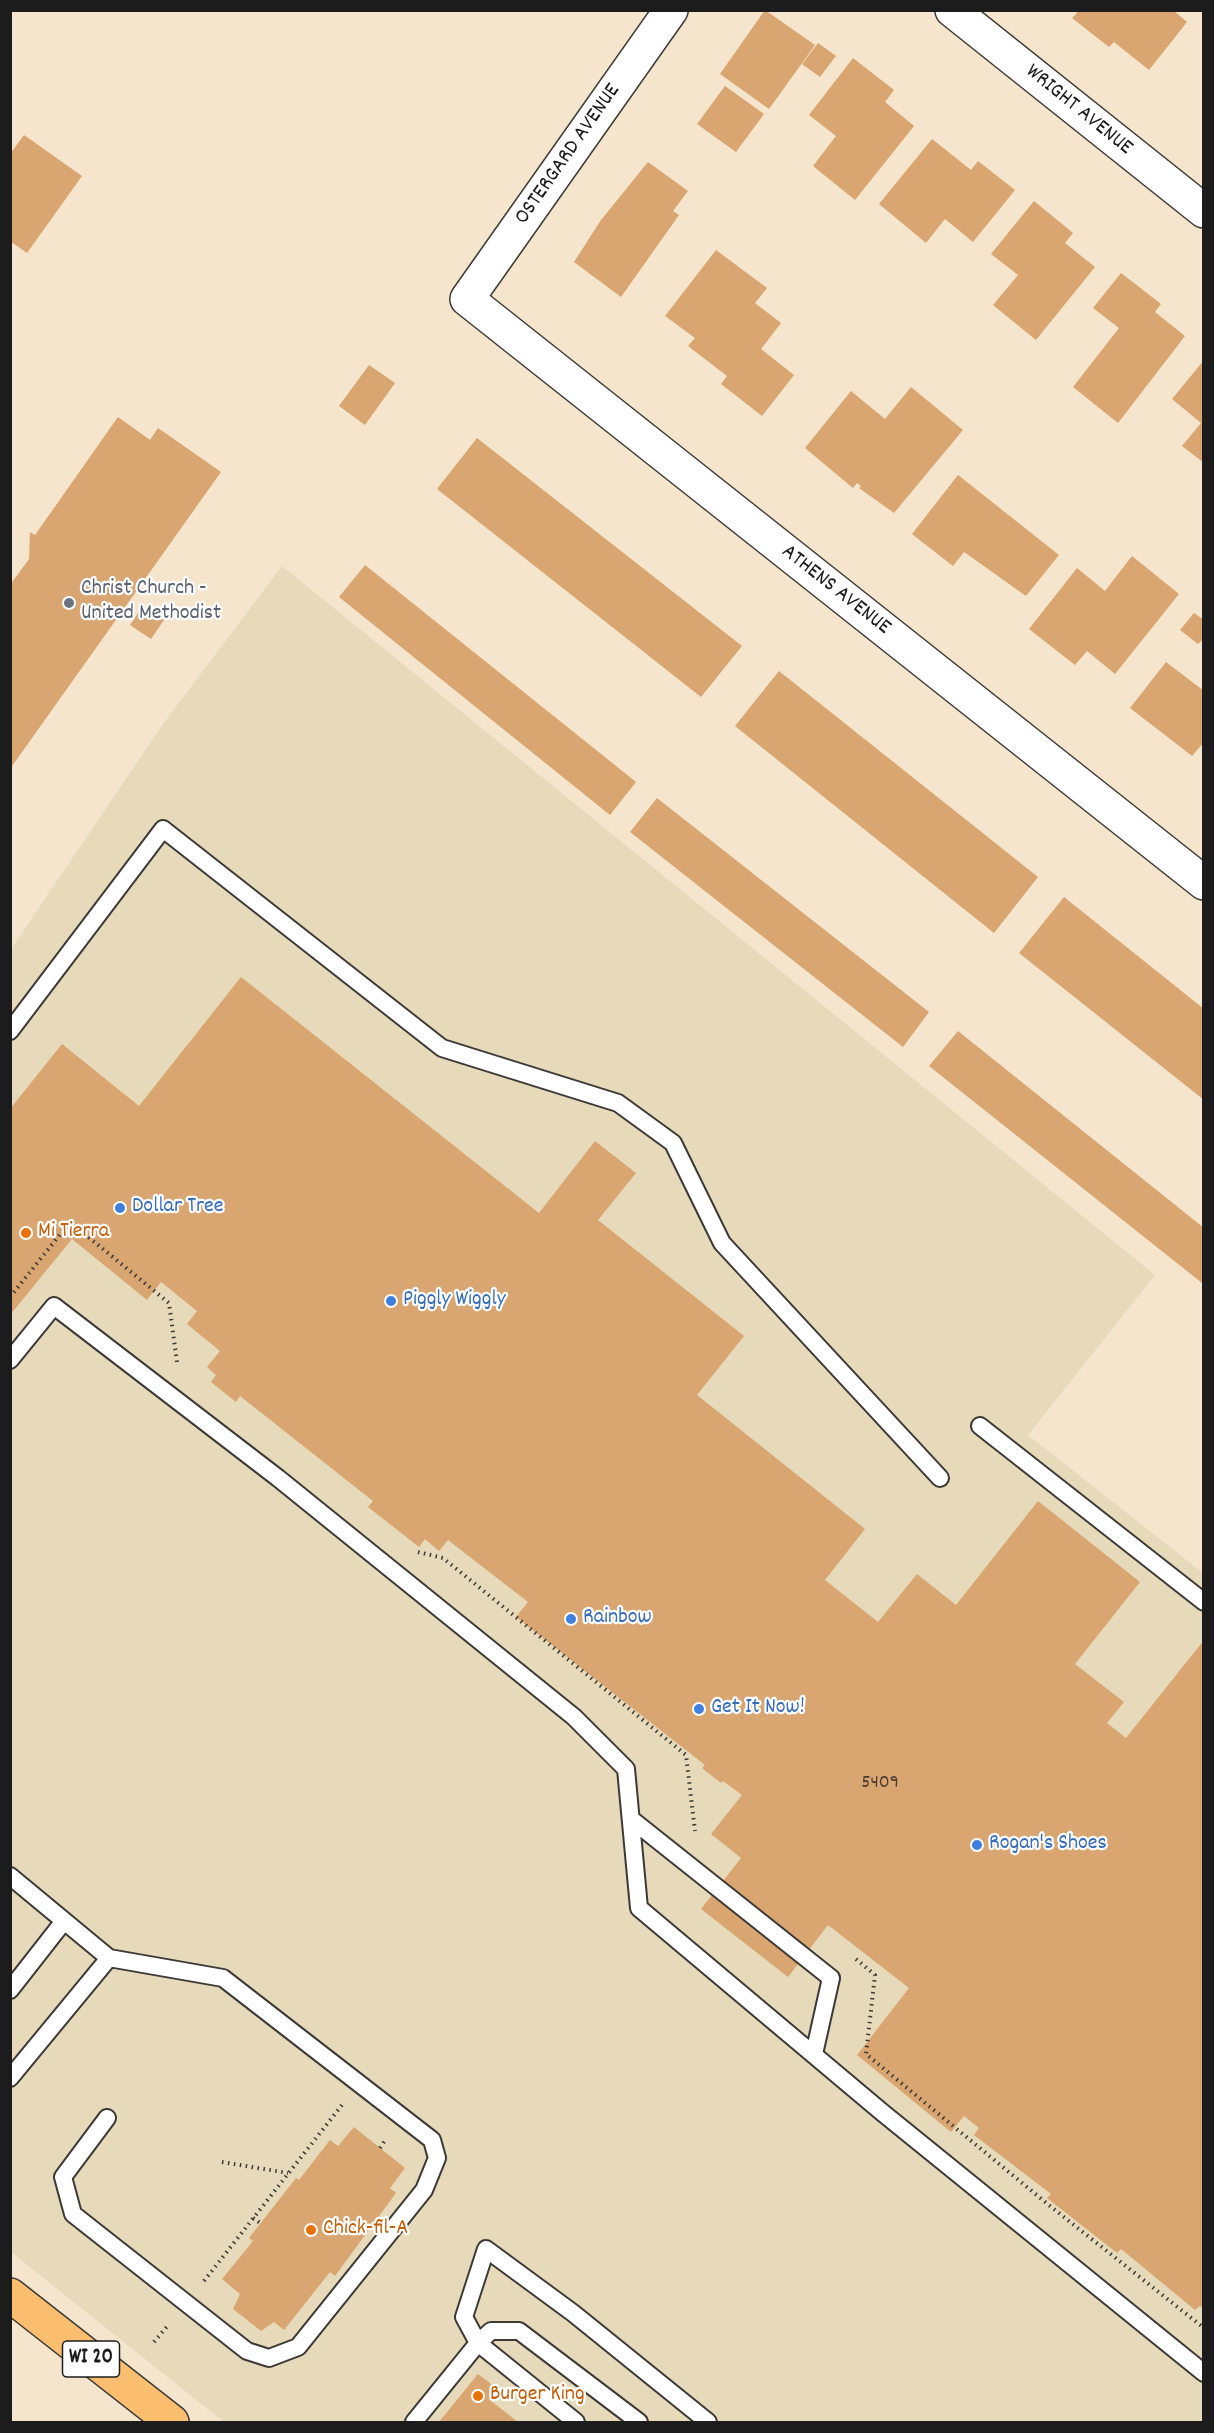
<!DOCTYPE html>
<html>
<head>
<meta charset="utf-8">
<style>
  body { margin:0 }
  #map { position:relative; width:1214px; height:2433px; overflow:hidden; background:#f4e5cc; font-family:Dekko,sans-serif }
  canvas { display:block }
  .frame { position:absolute; inset:0; border:12px solid #1c1c1c; pointer-events:none }
</style>
</head>
<body>
<div id="map">
<canvas width="1214" height="2433"></canvas>
<div class="frame"></div>
</div>
<script>
const ctx = document.querySelector('canvas').getContext('2d');
ctx.lineJoin = 'round';
function fill(path, color) {
  ctx.fillStyle = color;
  ctx.fill(path, 'evenodd');
}
function stroke(path, color, width, dash) {
  ctx.strokeStyle = color;
  ctx.lineWidth = width;
  ctx.lineCap = dash ? 'butt' : 'round';
  ctx.setLineDash(dash || []);
  ctx.stroke(path);
}
function drawText(font, color, halo, rows, align = 'center') {
  ctx.font = font + ' Dekko,sans-serif';
  ctx.lineWidth = 4.5;
  ctx.setLineDash([]);
  ctx.textBaseline = 'middle';
  ctx.strokeStyle = halo;
  ctx.fillStyle = color;
  for (const [text, x, y, turn = 0] of rows) {
    ctx.save();
    ctx.translate(x, y);
    ctx.rotate((+turn || 0) * Math.PI / 180);
    ctx.textAlign = isNaN(turn) ? turn : align;
    if (halo) ctx.strokeText(text, 0, 0);
    ctx.fillText(text, 0, 0);
    ctx.restore();
  }
}
fill(new Path2D(`
  M282 566 1155 1275 1028 1435 1203 1573V2422H224L11 2252V949L163 724Z`), '#e6daba');
fill(new Path2D(`
  M765 10 815 45 769 109 720 74Z
  M1074 10H1173L1187 22 1149 70 1114 42 1109 47 1072 18 1077 13Z
  M818 43 836 56 820 77 802 64Z
  M853 58 894 90 885 102 914 126 855 200 813 166 836 136 809 115Z
  M725 86 764 114 736 152 697 124Z
  M24 135 82 176 27 253 10 241V154Z
  M932 139 971 170 978 161 1015 190 973 242 945 219 926 243 879 204Z
  M648 162 688 191 673 211 679 215 621 297 574 262 601 220Z
  M1034 201 1073 233 1065 243 1095 267 1036 340 993 305 1018 275 991 254Z
  M716 250 767 288 755 303 781 323 761 349 794 375 762 416 721 384 727 376 688 346 695 338 665 316Z
  M1121 273 1161 304 1155 312 1185 336 1118 423 1073 387 1119 328 1093 308Z
  M1204 360V463L1182 446 1201 423 1172 399Z
  M369 365 395 383 365 425 339 406Z
  M911 387 963 430 894 513 859 488 861 486 857 483 853 488 805 448 851 391 885 419Z
  M118 417 150 440 158 428 221 472 10 769V585L29 559 30 532 35 535Z
  M477 438 742 646 701 697 437 489Z
  M958 475 1059 555 1026 596 964 552 953 566 912 534Z
  M1132 556 1179 594 1115 674 1087 651 1075 665 1029 629 1077 568 1105 591Z
  M365 565 636 782 610 815 339 597Z
  M143 606 164 620 151 639 130 625Z
  M1194 613 1204 620V638L1198 644 1180 630Z
  M1166 662 1204 691V742L1192 756 1130 708Z
  M779 671 1038 877 994 933 735 726Z
  M657 798 929 1012 903 1047 630 832Z
  M1064 897 1204 1009V1100L1019 953Z
  M241 977 539 1213 595 1141 636 1173 598 1220 744 1336 697 1395 865 1529 825 1580 878 1622 917 1574 956 1605 1038 1501 1140 1582 1075 1664 1124 1702 1107 1723 1126 1738 1204 1640V2309L1200 2306 1195 2310 1121 2249 1117 2253 1047 2198 1051 2194 974 2135 979 2128 964 2116 951 2132 857 2055 909 1988 828 1925 788 1977 701 1909 741 1858 711 1834 742 1795 723 1781 721 1783 702 1768 705 1765 516 1617 528 1602 448 1540 439 1551 425 1539 419 1547 368 1507 373 1501 240 1396 236 1402 211 1382 216 1375 207 1367 220 1351 187 1324 197 1311 161 1282 147 1300 72 1239 10 1315V1109L62 1044 139 1106Z
  M958 1031 1204 1228 1202 1283 929 1066Z
  M354 2127 405 2168 390 2188 396 2193 335 2276 330 2272 284 2330 274 2322 261 2331 233 2309 240 2294 222 2279 253 2241 249 2238 296 2178 299 2180 330 2140 338 2146Z
  M478 2374 499 2390 491 2401 518 2422H439Z`), '#d9a570');
const service = new Path2D(`
  M10 1031 163 829 442 1048 618 1103 673 1143 722 1243 940 1478
  M10 1360 54 1306 278 1478 574 1717 626 1769 639 1908 883 2113 1204 2373
  M980 1426 1204 1602
  M631 1819 831 1978 814 2054
  M10 1876 109 1958 223 1978 432 2140 437 2158 424 2190 298 2347 269 2358 247 2351 73 2214 63 2177 107 2118
  M10 1990 64 1921
  M10 2078 109 1958
  M414 2422 478 2343 491 2331H519L639 2422
  M576 2422 478 2343 464 2317 486 2249 573 2313 708 2422`);
const minor = new Path2D(`
  M671 10 467 299 1204 883
  M952 10 1204 211`);
const primary = new Path2D(`
  M10 2295 172 2422`);
stroke(service, '#3c3a36', 20);
stroke(minor, '#3c3a36', 36);
stroke(primary, '#3c3a36', 36);
stroke(new Path2D(`
  M10 1297 70 1222 169 1303 177 1362
  M418 1552 443 1558 686 1755 695 1831
  M856 1959 875 1975 866 2054 1050 2206 1204 2328
  M380 2148 386 2139
  M222 2162 288 2173
  M253 2218 260 2223
  M204 2281 342 2105
  M154 2342 169 2324`), '#3c3a36', 4, [1.5, 4.5]);
stroke(service, '#fff', 16);
stroke(minor, '#fff', 33);
stroke(primary, '#fabe6e', 33);
for (const [x, y, r, color] of [
  [69,603,6,"#6b7280"],
  [120,1208,6,"#3f7fe0"],
  [26,1233,6,"#e8710a"],
  [391,1301,6,"#3f7fe0"],
  [571,1619,6,"#3f7fe0"],
  [699,1709,6,"#3f7fe0"],
  [977,1845,6,"#3f7fe0"],
  [311,2230,6,"#e8710a"],
  [478,2396,6,"#e8710a"]
]) {
  const dot = new Path2D();
  dot.arc(x, y, r, 0, 2 * Math.PI);
  ctx.fillStyle = color;
  ctx.fill(dot);
  stroke(dot, '#fff', 2);
}
drawText('20px', '#4b3e31', null, [
  ["5409",880,1784]
]);
for (const [x, y, w] of [
  [91,2359,57]
]) {
  const box = new Path2D();
  box.roundRect(x - w / 2, y - 18, w, 36, 4.5);
  ctx.fillStyle = '#fff';
  ctx.fill(box);
  stroke(box, '#1c1c1c', 1.5);
}
drawText('bold 21px', '#1c1c1c', null, [
  ["WI 20",91,2359]
]);
drawText('22px', '#1c1c1c', '#fff', [
  ["WRIGHT AVENUE",1078,111,39],
  ["OSTERGARD AVENUE",569,155,-55],
  ["ATHENS AVENUE",835,591,38]
]);
drawText('22px', '#5b616d', '#fff', [
  ["Christ Church -",81,590],
  ["United Methodist",81,615]
], 'left');
drawText('22px', '#366cbe', '#fff', [
  ["Dollar Tree",132,1208],
  ["Piggly Wiggly",403,1301],
  ["Rainbow",583,1619],
  ["Get It Now!",711,1709],
  ["Rogan's Shoes",989,1845]
], 'left');
drawText('22px', '#c56008', '#fff', [
  ["Mi Tierra",38,1233],
  ["Chick-fil-A",323,2230],
  ["Burger King",490,2396]
], 'left');
</script>
</body>
</html>
